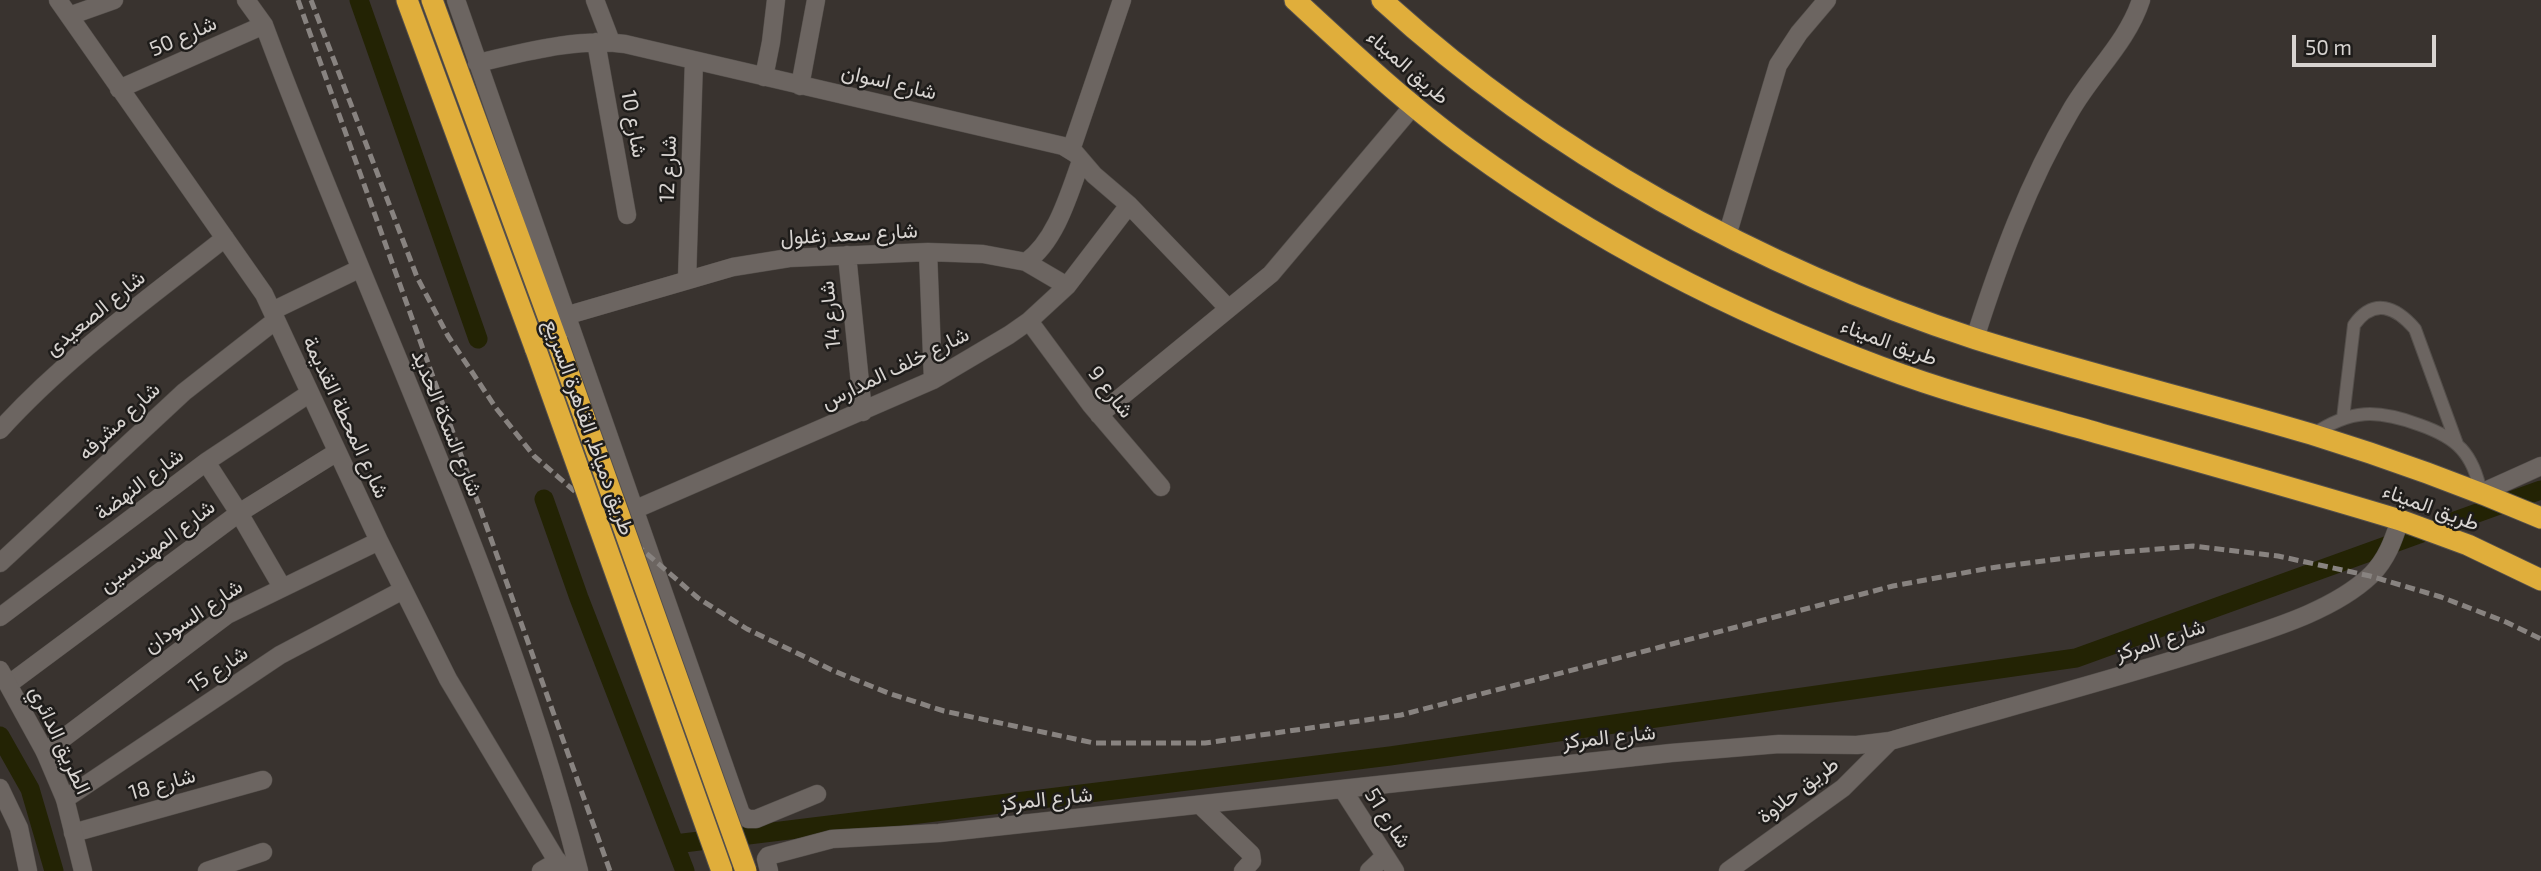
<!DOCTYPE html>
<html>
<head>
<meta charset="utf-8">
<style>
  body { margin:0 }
  #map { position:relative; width:2541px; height:871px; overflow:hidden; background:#39332f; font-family:"Exo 2",sans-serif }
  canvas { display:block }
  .scale { position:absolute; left:2292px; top:35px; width:144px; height:32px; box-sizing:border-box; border:4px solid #d8d4d1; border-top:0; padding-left:9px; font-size:21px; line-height:24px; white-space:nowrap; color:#d8d4d1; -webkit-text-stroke:5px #1e1c1a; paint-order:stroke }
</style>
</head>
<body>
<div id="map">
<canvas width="2541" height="871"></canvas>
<div class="scale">50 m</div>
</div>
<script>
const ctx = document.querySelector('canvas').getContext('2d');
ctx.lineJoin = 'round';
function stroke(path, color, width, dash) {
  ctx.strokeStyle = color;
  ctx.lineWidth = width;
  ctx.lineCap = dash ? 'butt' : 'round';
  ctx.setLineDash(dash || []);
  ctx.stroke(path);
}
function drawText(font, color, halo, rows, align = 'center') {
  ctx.font = font + ' "Exo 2",Vazirmatn,sans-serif';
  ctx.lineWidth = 5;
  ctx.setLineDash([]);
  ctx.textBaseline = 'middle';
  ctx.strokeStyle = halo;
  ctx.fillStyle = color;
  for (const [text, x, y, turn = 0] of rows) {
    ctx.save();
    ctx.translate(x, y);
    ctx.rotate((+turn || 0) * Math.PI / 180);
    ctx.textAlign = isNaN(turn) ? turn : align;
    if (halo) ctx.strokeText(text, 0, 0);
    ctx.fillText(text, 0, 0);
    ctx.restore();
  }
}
stroke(new Path2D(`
  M359 0 478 339
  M544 499 579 598 685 871
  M0 736 30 789 54 871
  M675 844 1390 756 2076 658 2541 490`), '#232304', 19);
const lane = new Path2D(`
  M2343 418 2354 325C2374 297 2396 307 2415 329L2457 444
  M2312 435C2351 409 2377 409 2420 425 2457 438 2473 453 2481 493`);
const street = new Path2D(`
  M58 0 264 294 379 541 448 679 563 871
  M246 0 264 25C368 306 506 581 579 871
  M456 0 741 814 748 819H756L817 794
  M595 0 611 42
  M69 16 114 0
  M596 42 627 215
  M477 63C526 52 574 38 625 44L1063 146 1076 154 1094 175 1129 205 1228 308
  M764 77 771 42 776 0
  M800 86 816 0
  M119 89 264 25
  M1071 150 1122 0
  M1727 236 1778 65 1799 33 1827 0
  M928 252 933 380
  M847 255 863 412
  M1026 262 1067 286
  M687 280 694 60
  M272 311 359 269
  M565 316 733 267 789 258 928 252 983 254 1026 262C1056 241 1069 194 1081 161
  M1029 321 1091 405 1161 487
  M1975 338C2000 260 2028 183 2070 112 2092 73 2127 43 2141 0
  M1099 415 1271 274 1413 106
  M0 430C66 357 148 299 225 238
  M206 462 239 513 282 587
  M636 509 933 380 1009 335 1029 321 1067 286 1129 205
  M0 563 184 392 276 320
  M0 617 206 462 310 393
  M9 684 239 513 337 452
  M45 752 227 615 379 541
  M1343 790 1395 871
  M65 799 280 655 403 590
  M1200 805 1251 854 1252 861 1243 871
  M73 833 263 780
  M207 871 263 852
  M541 871 558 861
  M769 871 766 859 768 856 832 839 939 833 1671 753 1779 744 1857 745 1890 741C1997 710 2105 682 2212 648 2263 631 2331 613 2371 575 2387 559 2393 541 2400 520
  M1369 871 1385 856
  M1728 871 1843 788 1890 741`);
const secondary = new Path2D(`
  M2481 493 2541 466
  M0 670 45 752 65 799 83 871
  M0 788 19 828 28 871`);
const highway = new Path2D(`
  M407 0 536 350
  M432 0 557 341
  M1295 0C1351 52 1408 105 1470 150 1595 241 1735 313 1881 367 1953 394 2027 413 2101 434 2201 462 2301 490 2400 520L2468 545 2541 580
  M1382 0C1549 153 1761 269 1976 339 2087 374 2200 401 2311 434 2389 458 2466 486 2541 518`);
stroke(lane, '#544f4b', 14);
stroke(street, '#544f4b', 19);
stroke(secondary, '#544f4b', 19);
stroke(highway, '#544f4b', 23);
stroke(lane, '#6c6561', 12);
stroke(street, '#6c6561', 18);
stroke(secondary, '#6c6561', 18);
stroke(highway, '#e0ae3b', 21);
stroke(new Path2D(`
  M298 0 610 871
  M311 0 417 277 448 336 496 408 534 456 698 598 747 629 834 671 888 693 944 711 1094 743H1205L1401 715 1893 586 1990 568 2088 555 2193 546 2278 556 2370 576 2441 597 2506 622 2541 639`), '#888380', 5, [10, 5]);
const highwayBridge = new Path2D(`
  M557 341 746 871
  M536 350 722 871`);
stroke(highwayBridge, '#544f4b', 23, []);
stroke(highwayBridge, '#e0ae3b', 21);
drawText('21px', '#d8d4d1', '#1e1c1a', [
  ["شارع 50",183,36,-24],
  ["طريق الميناء",1408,67,41],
  ["شارع اسوان",889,82,13],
  ["شارع 10",634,124,80],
  ["شارع 12",668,169,-88],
  ["شارع سعد زغلول",849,234,-3],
  ["شارع الصعيدى",95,313,-39],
  ["شارع 14",830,315,-96],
  ["طريق الميناء",1889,342,20],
  ["شارع خلف المدارس",895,368,-26],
  ["شارع 9",1111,392,52],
  ["شارع المحطة القديمة",346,417,65],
  ["شارع مشرفه",119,421,-43],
  ["شارع السكة الحديد",447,423,68],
  ["طريق دمياط, القاهرة السريع",589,427,70],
  ["شارع النهضة",139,484,-37],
  ["طريق الميناء",2431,507,20],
  ["شارع المهندسين",157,546,-37],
  ["شارع السودان",193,616,-34],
  ["شارع المركز",2160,640,-18],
  ["شارع 15",218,669,-34],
  ["شارع المركز",1609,737,-6],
  ["الطريق الدائري",60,740,65],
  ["شارع 18",162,784,-16],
  ["طريق حلاوة",1798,790,-37],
  ["شارع المركز",1046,799,-6],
  ["شارع 51",1388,818,57]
]);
</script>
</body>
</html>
